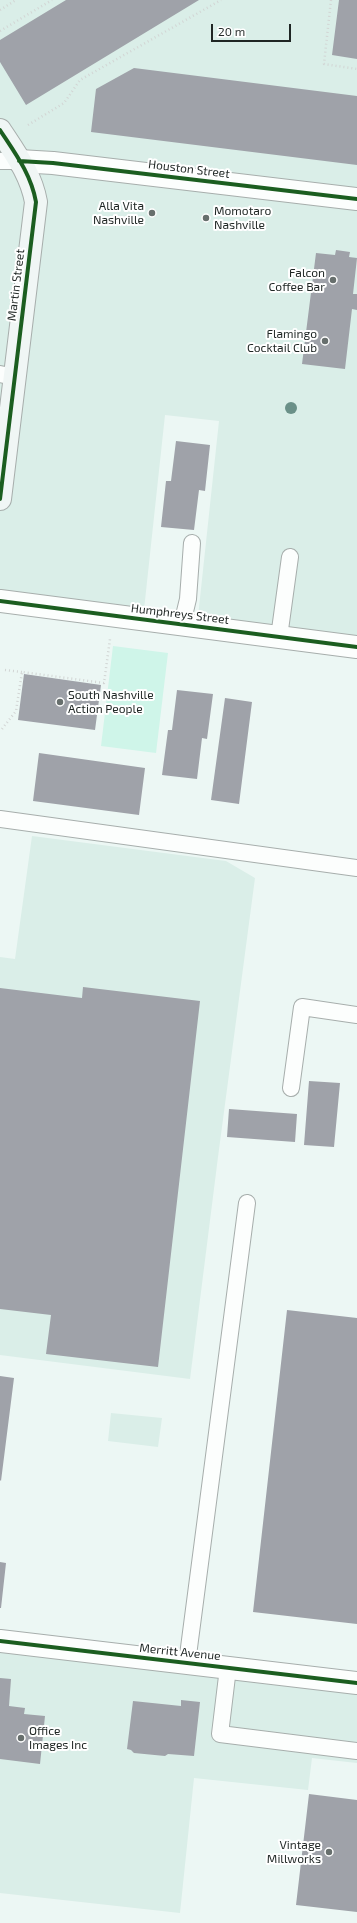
<!DOCTYPE html>
<html>
<head>
<meta charset="utf-8">
<style>
  body { margin:0 }
  #map { position:relative; width:357px; height:1923px; overflow:hidden; background:#ecf7f4; font-family:"Exo 2",sans-serif }
  canvas { display:block }
  .scale { position:absolute; left:211px; top:24px; width:80px; height:18px; box-sizing:border-box; border:2px solid #1f2624; border-top:0; padding-left:5px; font-size:12px; line-height:14px; white-space:nowrap; color:#1f2624; -webkit-text-stroke:3px #fff; paint-order:stroke }
</style>
</head>
<body>
<div id="map">
<canvas width="357" height="1923"></canvas>
<div class="scale">20 m</div>
</div>
<script>
const ctx = document.querySelector('canvas').getContext('2d');
ctx.lineJoin = 'round';
function fill(path, color) {
  ctx.fillStyle = color;
  ctx.fill(path, 'evenodd');
}
function stroke(path, color, width, dash) {
  ctx.strokeStyle = color;
  ctx.lineWidth = width;
  ctx.lineCap = dash ? 'butt' : 'round';
  ctx.setLineDash(dash || []);
  ctx.stroke(path);
}
function drawText(font, color, halo, rows, align = 'center') {
  ctx.font = font + ' "Exo 2",sans-serif';
  ctx.lineWidth = 4;
  ctx.setLineDash([]);
  ctx.textBaseline = 'middle';
  ctx.strokeStyle = halo;
  ctx.fillStyle = color;
  for (const [text, x, y, turn = 0] of rows) {
    ctx.save();
    ctx.translate(x, y);
    ctx.rotate((+turn || 0) * Math.PI / 180);
    ctx.textAlign = isNaN(turn) ? turn : align;
    if (halo) ctx.strokeText(text, 0, 0);
    ctx.fillText(text, 0, 0);
    ctx.restore();
  }
}
fill(new Path2D(`
  M0 0H357V647L197 626 219 421 165 415 143 619 0 601Z
  M32 836 226 861 255 878 218 1157 190 1379 0 1355V957L15 959Z
  M111 1413 162 1418 158 1447 108 1441Z
  M0 1641 357 1683V1763L312 1758 308 1790 194 1778 180 1913 0 1893Z`), '#daeee8');
fill(new Path2D(`
  M113 646 168 653 156 753 101 746Z`), '#cff5e9');
fill(new Path2D(`
  M66 0H199L26 105 0 62V40Z
  M339 0H357V59L332 55Z
  M134 68 357 96V165L91 132 96 89Z
  M336 250 350 252 349 257 357 258 353 294H357V310L352 309 345 369 302 364 316 253 335 255Z
  M176 441 210 445 205 491 199 490 194 530 161 527 166 481H171Z
  M24 674 101 685 95 730 18 720Z
  M177 690 213 694 207 739 202 738 197 779 162 775 168 730H172Z
  M225 698 252 702 239 804 211 800Z
  M39 753 145 768 139 815 33 801Z
  M83 987 200 1001 158 1367 46 1354 51 1315 0 1309V988L82 998Z
  M309 1081 340 1083 334 1147 304 1145Z
  M229 1109 297 1114 295 1142 227 1137Z
  M287 1310 357 1318V1624L253 1612Z
  M0 1376 14 1378 1 1481 0 1480Z
  M0 1562 6 1563 1 1608H0Z
  M0 1678 11 1679 9 1706 25 1708 24 1714 45 1716 40 1764 0 1759Z
  M181 1700 200 1702 194 1756 168 1754 165 1756 134 1753 131 1750 127 1749 133 1701 181 1706Z
  M309 1794 357 1800V1912L296 1905Z`), '#9fa2a9');
const lane = new Path2D(`
  M0 161H19
  M0 374 15 377
  M182 624 188 599 192 543
  M279 637 290 557
  M0 819 357 868
  M291 1088 302 1007 357 1015
  M187 1663 247 1203
  M228 1668 220 1734 357 1751`);
const street = new Path2D(`
  M19 161 53 163 357 199
  M0 601 357 647
  M0 1641 357 1683`);
const secondary = new Path2D(`
  M0 130C15 153 31 174 36 202L0 499`);
stroke(lane, '#a7aeac', 18);
stroke(street, '#a7aeac', 24);
stroke(secondary, '#a7aeac', 24);
stroke(new Path2D(`
  M331 0 324 64 357 69
  M0 10 16 0
  M0 31 52 0
  M28 125 64 103 80 80 221 0
  M5 670 22 672
  M2 729 16 711 22 672 104 683 110 639`), '#d2d5d4', 2.5, [1, 3]);
stroke(lane, '#fcfefd', 16);
stroke(street, '#fcfefd', 22);
stroke(secondary, '#f0f6f5', 22);
stroke(new Path2D(`
  M0 130C15 153 31 174 36 202L0 499
  M19 161 53 163 357 199
  M0 601 357 647
  M0 1641 357 1683`), '#1b5e20', 4);
ctx.fillStyle = '#6a9088';
for (const [x, y] of [
  [291,408]
]) {
  ctx.beginPath();
  ctx.arc(x, y, 6, 0, 2 * Math.PI);
  ctx.fill();
}
for (const [x, y, r, color] of [
  [152,213,4,"#676f6d"],
  [206,218,4,"#676f6d"],
  [333,280,4,"#676f6d"],
  [325,341,4,"#676f6d"],
  [60,702,4,"#676f6d"],
  [21,1738,4,"#676f6d"],
  [329,1852,4,"#676f6d"]
]) {
  const dot = new Path2D();
  dot.arc(x, y, r, 0, 2 * Math.PI);
  ctx.fillStyle = color;
  ctx.fill(dot);
  stroke(dot, '#fff', 1.5);
}
drawText('12px', '#1f2624', '#fff', [
  ["Houston Street",189,169,7],
  ["Martin Street",16,285,-83],
  ["Humphreys Street",180,614,7],
  ["Merritt Avenue",180,1652,6]
]);
drawText('12px', '#1f2624', '#fff', [
  ["Alla Vita",144,206],
  ["Nashville",144,220],
  ["Momotaro",214,211,"left"],
  ["Nashville",214,225,"left"],
  ["Falcon",325,273],
  ["Coffee Bar",325,287],
  ["Flamingo",317,334],
  ["Cocktail Club",317,348],
  ["South Nashville",68,695,"left"],
  ["Action People",68,709,"left"],
  ["Office",29,1731,"left"],
  ["Images Inc",29,1745,"left"],
  ["Vintage",321,1845],
  ["Millworks",321,1859]
], 'right');
</script>
</body>
</html>
